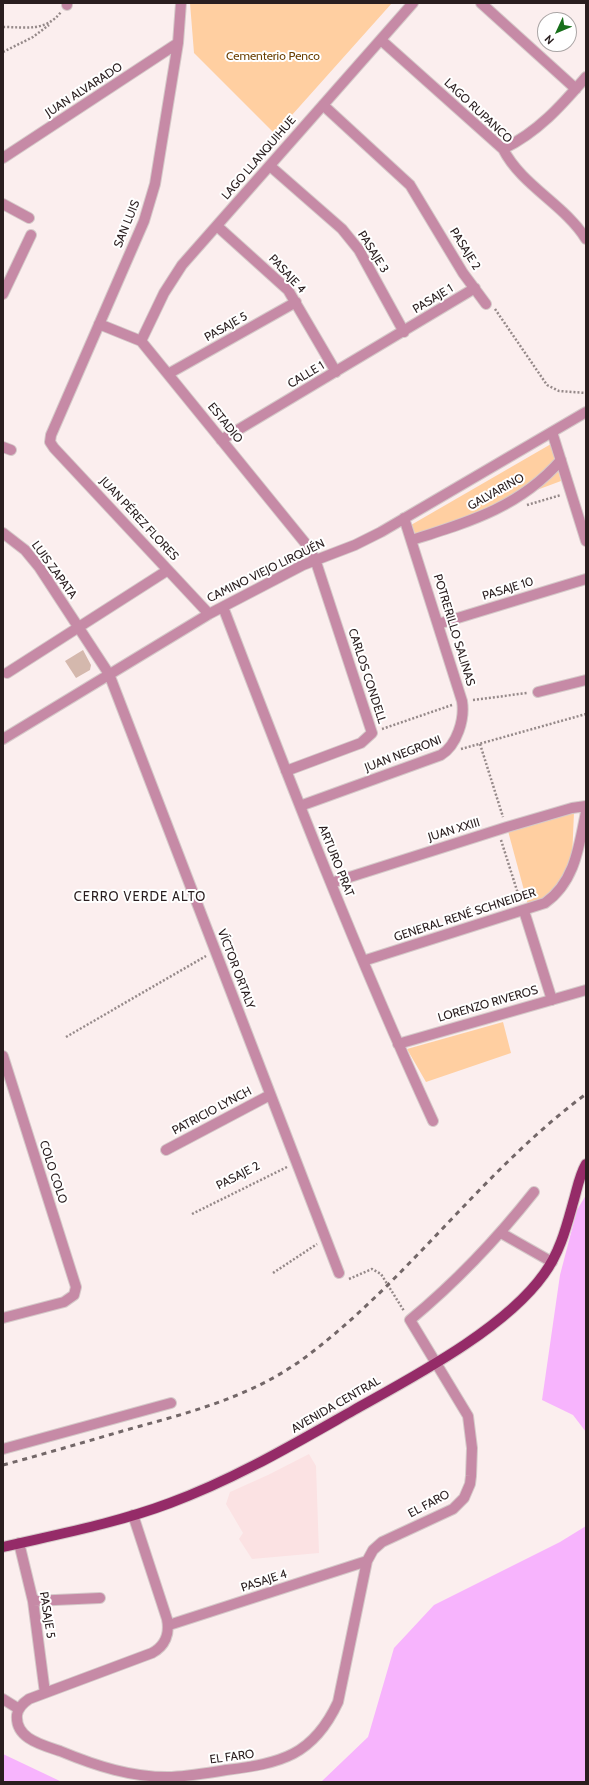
<!DOCTYPE html>
<html>
<head>
<meta charset="utf-8">
<style>
  body { margin:0 }
  #map { position:relative; width:589px; height:1785px; overflow:hidden; background:#fbeeee; font-family:Cabin,sans-serif }
  canvas { display:block }
  .frame { position:absolute; inset:0; border:4px solid #2a1e1f; pointer-events:none }
  .north { position:absolute; left:537px; top:12px; width:40px; height:40px; box-sizing:border-box; background:#fff; border:1px solid #aaa5a5; border-radius:50%; rotate:226deg; font-size:11px; font-weight:700; line-height:16px; text-align:center; color:#2a1e1f }
  .north::after { content:''; display:block; margin:auto; width:14px; height:18px; background:#176f1a; clip-path:polygon(50% 0,100% 100%,50% 72%,0 100%) }
</style>
</head>
<body>
<div id="map">
<canvas width="589" height="1785"></canvas>
<div class="frame"></div>
<div class="north">N</div>
</div>
<script>
const ctx = document.querySelector('canvas').getContext('2d');
ctx.lineJoin = 'round';
function fill(path, color) {
  ctx.fillStyle = color;
  ctx.fill(path, 'evenodd');
}
function stroke(path, color, width, dash) {
  ctx.strokeStyle = color;
  ctx.lineWidth = width;
  ctx.lineCap = dash ? 'butt' : 'round';
  ctx.setLineDash(dash || []);
  ctx.stroke(path);
}
function drawText(font, color, halo, rows, align = 'center') {
  ctx.font = font + ' Cabin,sans-serif';
  ctx.lineWidth = 4;
  ctx.setLineDash([]);
  ctx.textBaseline = 'middle';
  ctx.strokeStyle = halo;
  ctx.fillStyle = color;
  for (const [text, x, y, turn = 0] of rows) {
    ctx.save();
    ctx.translate(x, y);
    ctx.rotate((+turn || 0) * Math.PI / 180);
    ctx.textAlign = isNaN(turn) ? turn : align;
    if (halo) ctx.strokeText(text, 0, 0);
    ctx.fillText(text, 0, 0);
    ctx.restore();
  }
}
fill(new Path2D(`
  M309 1454 316 1466 319 1553 252 1559 239 1539 243 1533 226 1504 230 1492 268 1475Z`), '#fbe2e3');
fill(new Path2D(`
  M190 3H392L275 134 194 53Z
  M551 444 561 481 416 535 411 525Z
  M574 812 572 859 559 887 543 898 528 905 508 831Z
  M503 1022 511 1053 426 1082 407 1049Z`), '#ffcfa1');
fill(new Path2D(`
  M586 1195V1432L573 1415 542 1400 560 1275 577 1210Z
  M586 1526V1782H321L368 1737 394 1648 434 1605 560 1542Z
  M3 1754 62 1782H3Z`), '#f7b4fd');
fill(new Path2D(`
  M83 650 91 665 90 670 76 678 65 661Z`), '#d4b8ad');
const minor = new Path2D(`
  M67 3V5
  M181 3 178 43 155 184 144 221 51 435 50 442 54 448 209 614
  M481 3 576 89
  M381 40 503 149C522 186 564 204 586 239
  M323 105 410 185 463 273 486 304
  M503 149C538 132 561 106 586 77
  M3 158 178 43
  M270 166 342 229 359 250 404 332
  M3 204 29 218
  M217 226 288 290 336 372
  M3 294 31 235
  M99 324 141 341 306 544 315 559 372 733 361 743 286 771
  M141 341 164 293 182 265 413 3
  M168 374 296 302
  M552 432 586 541
  M221 440 475 288
  M3 447 11 450
  M3 533 25 550 39 567 109 674 339 1273
  M412 540C469 522 520 507 561 460
  M223 607C289 780 356 953 433 1121
  M438 624 586 579
  M7 673 168 570
  M538 692 586 680
  M3 739 209 614 303 565 355 545 381 532 586 412
  M300 806 441 755C457 745 465 719 462 701L404 518
  M331 883 507 827 572 808 586 806
  M524 911 552 1000
  M363 961 545 903C575 882 579 846 586 812
  M398 1044 586 990
  M3 1056 76 1287 74 1295 64 1302 3 1318
  M166 1150 270 1095
  M501 1233 552 1262
  M3 1449 171 1403
  M133 1515 167 1619C170 1634 165 1646 152 1653L29 1699C23 1703 18 1708 17 1715 15 1739 43 1745 60 1751 96 1766 133 1778 172 1777 190 1776 208 1773 226 1770 281 1763 313 1756 338 1702L367 1561 373 1550 382 1542 453 1509 464 1498 470 1484 471 1476 472 1448 468 1416 410 1320C456 1282 496 1240 534 1192
  M19 1543 33 1601 45 1693
  M33 1601 100 1598
  M169 1625 367 1561
  M3 1699 19 1709`);
const major = new Path2D(`
  M3 1547C59 1534 117 1523 170 1503 235 1479 294 1444 354 1410 413 1377 505 1329 544 1274 560 1252 566 1228 573 1203 577 1190 579 1176 586 1164`);
stroke(minor, '#d5c9c9', 12);
stroke(major, '#d5c9c9', 12);
stroke(new Path2D(`
  M3 27C27 27 45 32 61 12
  M3 52 33 37 49 25
  M495 309 547 385 559 391 586 393
  M527 505 561 495
  M473 700 527 693
  M382 729 452 705
  M480 744 503 817
  M461 749 586 714
  M501 840 520 900
  M66 1037 206 956
  M192 1214 287 1167
  M273 1273 317 1244
  M349 1279 372 1269 381 1274 404 1311`), '#958989', 2.5, [2, 2]);
stroke(minor, '#c68aa6', 10);
stroke(major, '#952b68', 10);
stroke(new Path2D(`
  M3 1465C44 1454 85 1442 126 1430 188 1413 251 1397 303 1359 407 1282 482 1171 586 1094`), '#736768', 3, [5, 5]);
drawText('12px', '#6a3e00', '#fff', [
  ["Cementerio Penco",273,56]
]);
drawText('12px', '#2a1e1f', '#fff', [
  ["JUAN ALVARADO",84,90,-33],
  ["LAGO RUPANCO",478,111,43],
  ["LAGO LLANQUIHUE",259,158,-49],
  ["SAN LUIS",127,224,-68],
  ["PASAJE 2",465,249,58],
  ["PASAJE 3",373,252,58],
  ["PASAJE 4",287,274,47],
  ["PASAJE 1",433,299,-31],
  ["PASAJE 5",226,327,-29],
  ["CALLE 1",306,375,-31],
  ["ESTADIO",225,423,51],
  ["GALVARINO",496,492,-29],
  ["JUAN PÉREZ FLORES",139,519,47],
  ["LUIS ZAPATA",54,570,54],
  ["CAMINO VIEJO LIRQUÉN",266,571,-26],
  ["PASAJE 10",508,589,-17],
  ["POTRERILLO SALINAS",454,630,73],
  ["CARLOS CONDELL",367,676,72],
  ["JUAN NEGRONI",403,754,-21],
  ["JUAN XXIII",454,830,-17],
  ["ARTURO PRAT",336,861,68],
  ["GENERAL RENÉ SCHNEIDER",465,915,-18],
  ["VÍCTOR ORTALY",236,969,69],
  ["LORENZO RIVEROS",488,1004,-16],
  ["PATRICIO LYNCH",212,1111,-28],
  ["COLO COLO",53,1172,72],
  ["PASAJE 2",238,1176,-27],
  ["AVENIDA CENTRAL",336,1405,-30],
  ["EL FARO",429,1504,-28],
  ["PASAJE 4",264,1581,-18],
  ["PASAJE 5",47,1615,81],
  ["EL FARO",232,1757,-8]
]);
ctx.letterSpacing = '1px';
drawText('13px', '#2a1e1f', '#fff', [
  ["CERRO VERDE ALTO",140,897]
]);
ctx.letterSpacing = '0px';
</script>
</body>
</html>
